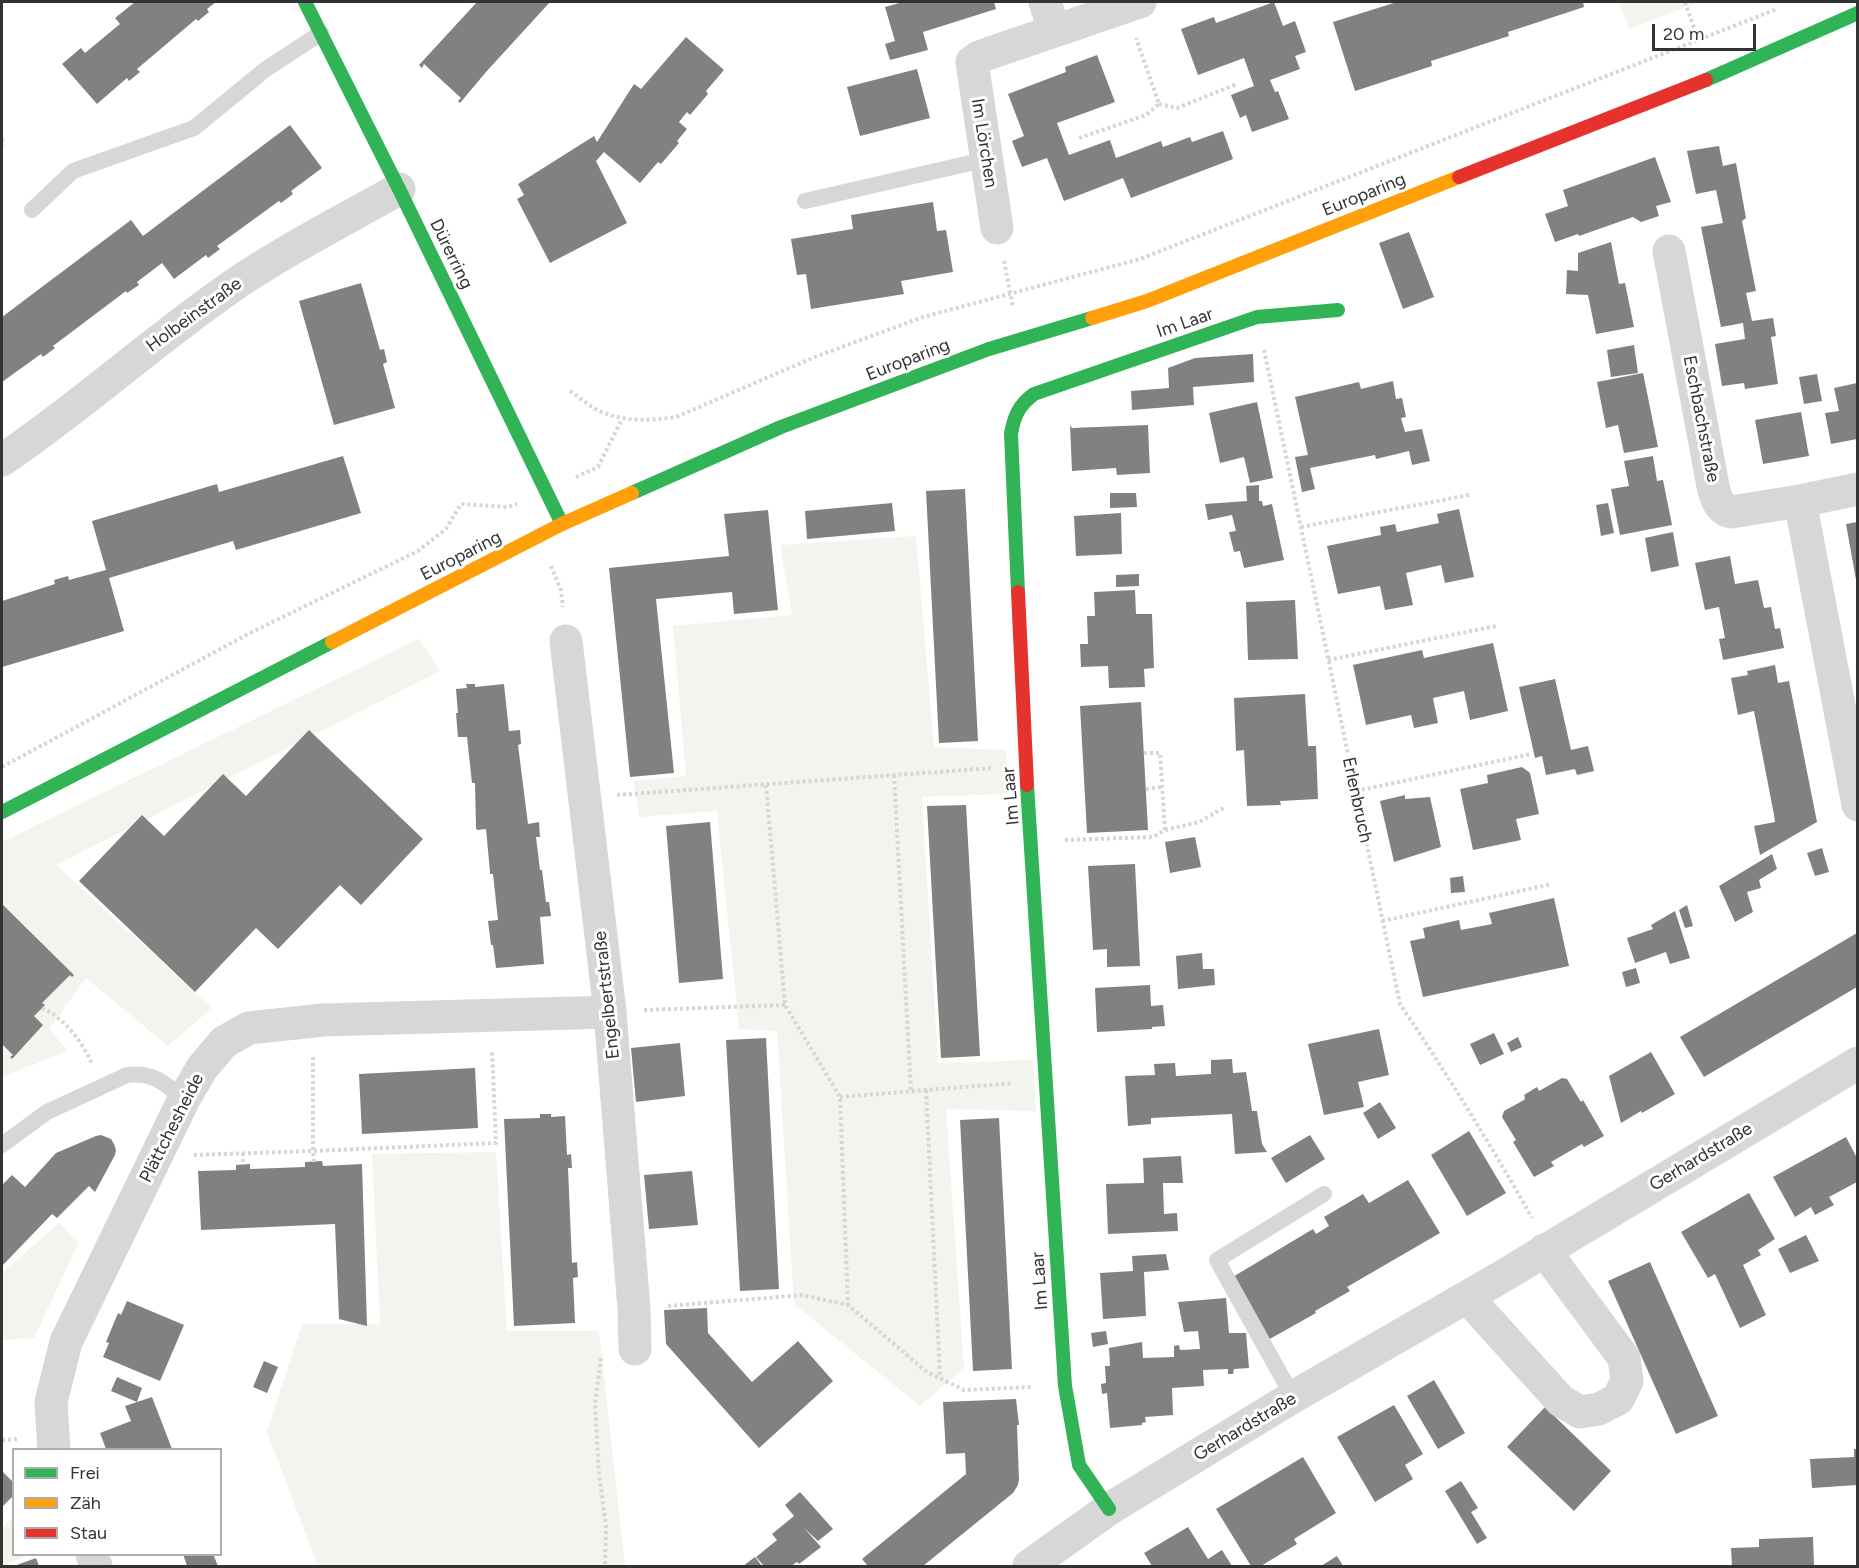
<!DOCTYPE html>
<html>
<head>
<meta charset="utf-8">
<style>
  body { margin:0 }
  #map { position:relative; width:1859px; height:1568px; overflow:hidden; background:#fff; font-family:Figtree,sans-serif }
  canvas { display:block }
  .frame { position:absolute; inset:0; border:3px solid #333; pointer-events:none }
  .legend { position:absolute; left:12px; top:1448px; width:210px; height:108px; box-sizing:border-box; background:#fff; border:2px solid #adadad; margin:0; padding:8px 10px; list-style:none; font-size:18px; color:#333 }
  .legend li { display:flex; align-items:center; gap:12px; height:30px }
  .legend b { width:30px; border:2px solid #adadad }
  .scale { position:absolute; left:1652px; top:24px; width:104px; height:27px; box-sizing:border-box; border:3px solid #333; border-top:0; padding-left:8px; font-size:18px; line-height:21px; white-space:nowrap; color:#333; -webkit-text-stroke:4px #fff; paint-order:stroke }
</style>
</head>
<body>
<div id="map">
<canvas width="1859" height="1568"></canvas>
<div class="frame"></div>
<ul class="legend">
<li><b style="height:8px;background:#30b455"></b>Frei</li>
<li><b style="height:8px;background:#ff9f0a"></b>Zäh</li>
<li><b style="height:8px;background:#e5322d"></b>Stau</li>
</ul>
<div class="scale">20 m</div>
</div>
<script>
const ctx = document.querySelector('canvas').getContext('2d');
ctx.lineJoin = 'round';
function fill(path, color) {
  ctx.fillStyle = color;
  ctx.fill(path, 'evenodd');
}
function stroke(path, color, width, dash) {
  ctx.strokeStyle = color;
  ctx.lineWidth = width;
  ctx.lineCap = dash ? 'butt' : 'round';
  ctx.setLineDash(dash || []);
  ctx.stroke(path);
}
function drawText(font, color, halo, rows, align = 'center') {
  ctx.font = font + ' Figtree,sans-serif';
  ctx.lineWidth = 6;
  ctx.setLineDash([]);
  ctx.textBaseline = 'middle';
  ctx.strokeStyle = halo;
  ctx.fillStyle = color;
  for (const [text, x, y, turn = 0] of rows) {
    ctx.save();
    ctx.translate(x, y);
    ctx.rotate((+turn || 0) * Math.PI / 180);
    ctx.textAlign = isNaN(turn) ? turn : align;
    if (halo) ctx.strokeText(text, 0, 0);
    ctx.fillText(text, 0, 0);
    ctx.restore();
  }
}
fill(new Path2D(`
  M1619 2H1699L1629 29Z
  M916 536 934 747 1006 750 1008 794 922 797 938 1063 1033 1060 1036 1111 946 1109 964 1368 920 1406 794 1304 777 1031 739 1029 717 811 639 817 634 781 686 776 673 626 792 615 780 545Z
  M419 639 440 671 56 865 212 1008 168 1046 86 978 49 1029 68 1051 2 1077V842Z
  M496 1152 507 1331H599L625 1566H318L267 1432 302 1324H380L372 1154Z
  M59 1223 79 1242 34 1338 2 1340V1273Z
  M13 1517 14 1554 28 1555 2 1566V1528Z`), '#f1f5ed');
fill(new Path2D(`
  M135 2H216L207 9 209 12 198 21 196 19 137 69 140 72 129 81 127 78 97 104 62 64 81 48 85 53 120 24 115 18Z
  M477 2H550L486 72 460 103 458 101 461 98 424 64 422 68 419 65Z
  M903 2H994L996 9 923 32 928 50 890 60 885 44 895 41 885 7Z
  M1274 2 1283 26 1295 21 1306 52 1295 56 1300 69 1270 80 1275 92 1278 91 1289 119 1252 132 1246 115 1240 118 1231 95 1254 86 1244 58 1198 75 1181 29 1214 17 1216 23Z
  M1397 2H1583L1584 7 1508 32 1509 36 1431 61 1432 66 1355 91 1333 22Z
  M686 37 724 70 706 91 708 94 690 115 687 112 679 122 687 129 677 141 679 143 661 164 658 162 640 183 604 152 596 161 627 223 550 263 517 199 524 195 518 184 594 136 597 142 634 84 641 89Z
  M1097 55 1115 102 1057 123 1069 155 1110 140 1116 158 1161 141 1163 147 1190 137 1192 142 1223 131 1233 159 1131 198 1123 178 1064 201 1047 158 1022 167 1012 141 1024 136 1008 94 1066 72 1065 67Z
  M917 69 930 118 860 136 847 87Z
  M290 125 322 168 291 191 293 194 281 203 279 201 217 246 220 249 208 258 206 255 174 279 162 263 137 282 139 285 127 293 126 291 53 346 55 348 43 357 41 354 2 382V317L131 220 143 236Z
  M1719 146 1723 166 1736 163 1746 218 1742 221 1756 291 1746 293 1752 321 1773 318 1776 336 1771 337 1778 384 1745 389 1744 383 1722 386 1715 344 1745 339 1743 323 1721 327 1701 227 1723 223 1716 190 1696 194 1687 151Z
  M1655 157 1671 202 1656 206 1659 216 1641 222 1633 217 1579 236 1578 234 1555 242 1545 214 1568 206 1563 190Z
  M933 202 937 231 946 230 953 272 901 281 904 294 811 309 806 274 797 275 791 239 853 229 851 215Z
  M1409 232 1434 297 1403 309 1379 243Z
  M1611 242 1619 284 1625 283 1634 327 1596 334 1588 295 1566 294 1567 270 1578 271V253Z
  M361 283 380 350 384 349 387 362 383 364 395 408 334 425 299 301Z
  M1634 345 1638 373 1611 377 1607 350Z
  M1253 354 1254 382 1193 387 1194 405 1132 410 1131 391 1169 388 1168 368 1195 358Z
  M1643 373 1658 447 1624 453 1618 425 1606 428 1597 382Z
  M1817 374 1822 401 1804 404 1799 377Z
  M1393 381 1396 399 1402 398 1406 417 1401 418 1405 432 1422 429 1430 461 1412 465 1409 451 1376 459 1375 455 1310 468 1315 489 1302 492 1295 457 1308 455 1295 397 1359 382 1361 389Z
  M1857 383V439L1831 444 1825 413 1839 411 1834 388Z
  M1257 402 1273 478 1250 483 1244 457 1220 463 1209 413Z
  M1801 412 1809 456 1763 464 1755 420Z
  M1070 425 1072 428 1148 425 1150 473 1117 475 1116 468 1072 471Z
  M343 456 361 513 236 550 233 541 109 578 124 631 2 667V601L55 584 54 580 68 576 69 580 106 570 92 521 217 484 219 492Z
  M1653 456 1657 481 1663 480 1672 525 1620 535 1611 489 1629 486 1624 461Z
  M1259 485V501H1262L1263 506 1272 504 1284 560 1244 568 1240 551 1234 552 1229 532 1236 531 1232 515 1208 520 1205 504 1247 501 1246 486Z
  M965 489 978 741 939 743 926 491Z
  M1110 493H1136L1137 507 1110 508Z
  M892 503 895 531 807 539 805 511Z
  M1608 503 1614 533 1601 536 1596 505Z
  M1459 509 1474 577 1445 583 1441 565 1406 573 1413 605 1385 610 1380 586 1338 594 1327 546 1381 535 1380 527 1395 524 1397 532 1439 523 1437 514Z
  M768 510 778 610 734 614 732 592 656 599 674 773 630 777 609 568 729 556 724 514Z
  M1121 513 1122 554 1076 556 1074 516Z
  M1857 522V580H1856L1846 524Z
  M1673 532 1679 566 1651 572 1645 538Z
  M1730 556 1735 584 1758 580 1764 608 1771 607 1775 629 1780 628 1784 648 1723 660 1719 639 1725 638 1719 607 1705 610 1695 563Z
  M1139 574V586L1116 587V575Z
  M1135 590 1136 614H1152L1154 668 1144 669 1145 687 1109 688 1108 666 1081 667 1080 644H1088L1087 616H1095L1094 592Z
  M1295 600 1298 659 1248 660 1246 602Z
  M1493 643 1508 711 1470 720 1464 691 1433 698 1438 723 1414 728 1411 715 1366 725 1353 665 1422 650 1424 658Z
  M1775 665 1778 683 1789 681 1817 822 1760 855 1754 826 1775 822 1774 815 1754 711 1738 715 1731 678 1748 675 1747 671Z
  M1555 679 1571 750 1588 746 1594 771 1577 775 1575 769 1546 775 1542 756 1535 758 1519 687Z
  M466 684H475V687L504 684 509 731 520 730 521 744 518 745 528 824 539 822 540 837H536L540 870H542L546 902H549L551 916 540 917 544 964 496 968 493 945H491L488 921 498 920 493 874H490V872L486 829 477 830 476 828 475 783H472L467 737H458L456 713H458L456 689 467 688Z
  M1305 694 1308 746H1316L1318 799 1280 801 1281 805 1247 806 1244 750 1236 751 1234 698Z
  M1141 702 1148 830 1087 833 1080 706Z
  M309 730 423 839 361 905 340 885 278 949 256 928 195 992 79 881 142 815 164 836 223 774 246 796Z
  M1522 767 1530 773 1539 814 1516 819 1521 840 1473 850 1460 789 1488 783 1487 775Z
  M1405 795V799L1430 797 1441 847 1394 862 1380 801Z
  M966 805 980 1056 941 1058 927 806Z
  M710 822 723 979 679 983 666 826Z
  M1195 837 1201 867 1170 873 1165 842Z
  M1822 848 1829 872 1815 876 1807 853Z
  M1772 854 1777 869 1759 880 1761 888 1747 892 1753 912 1735 922 1719 886Z
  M1135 864 1140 966 1107 967V949L1093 950 1088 866Z
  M1463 876 1465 892 1451 893 1450 878Z
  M1554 898 1569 966 1423 997 1410 941 1425 938 1423 928 1459 920 1461 930 1492 924 1489 913Z
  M2 904 74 975 72 977 70 975 42 1003 45 1005 34 1016 43 1025 12 1059 10 1057 13 1055 2 1044Z
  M1687 905 1693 926 1685 928 1679 910Z
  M1675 911 1690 958 1670 964 1666 952 1635 963 1627 938 1653 929 1651 925Z
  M1857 933V987L1704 1077 1680 1037Z
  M1202 953 1203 969H1214L1215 985 1178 989 1176 956Z
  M1636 968 1640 983 1626 987 1622 972Z
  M1150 985 1151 1006 1163 1005 1165 1026 1152 1027V1029L1097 1032 1095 988Z
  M1379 1029 1389 1075 1358 1082 1364 1107 1324 1115 1308 1044Z
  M1494 1033 1504 1054 1480 1065 1470 1044Z
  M1518 1037 1522 1047 1511 1052 1507 1043Z
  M766 1038 779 1289 740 1291 726 1040Z
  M680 1043 685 1096 636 1102 631 1048Z
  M1651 1052 1675 1094 1642 1113 1641 1111 1621 1123 1609 1076Z
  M1232 1059 1233 1073 1246 1072 1252 1111H1257L1262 1144 1267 1152 1235 1154 1232 1114 1151 1118V1124L1128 1126 1125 1076 1155 1075 1154 1064 1175 1063 1176 1076 1211 1074V1060Z
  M475 1068 478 1128 362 1134 359 1074Z
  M1562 1078 1567 1079 1581 1102 1583 1100 1604 1136 1584 1147 1582 1144 1551 1162 1554 1166 1534 1177 1513 1142 1516 1140 1502 1117 1504 1111 1524 1100 1525 1098 1524 1095 1537 1087 1539 1091Z
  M1380 1102 1396 1128 1378 1139 1363 1113Z
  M540 1114H551V1117L565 1116 567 1155 571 1154 572 1168H568L572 1263 577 1262 578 1277 573 1278 575 1323 514 1326 504 1119 540 1118Z
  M999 1118 1012 1369 973 1371 960 1120Z
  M1469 1131 1506 1193 1467 1216 1431 1155Z
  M101 1135 111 1139 114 1144 116 1150 115 1155 95 1192 89 1186 57 1218 52 1214 2 1266V1185L12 1175 25 1187 56 1153 96 1136Z
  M1310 1135 1325 1159 1286 1183 1271 1158Z
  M1846 1137 1857 1158V1182L1829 1197 1834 1205 1815 1215 1811 1207 1795 1217 1773 1177Z
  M1181 1156 1183 1183H1163L1164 1214 1177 1213 1178 1231 1108 1234 1106 1184 1144 1183 1143 1158Z
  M322 1161 323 1166 362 1164 367 1326 339 1319 335 1224 201 1230 198 1171 236 1170V1165L250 1164V1169L305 1167V1162Z
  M692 1171 698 1225 649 1229 644 1175Z
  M1408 1180 1440 1233 1347 1287 1350 1291 1315 1311 1316 1313 1268 1340 1231 1278 1313 1229 1316 1234 1329 1226 1324 1217 1363 1194 1369 1203Z
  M1749 1193 1775 1239 1758 1250 1761 1255 1743 1265 1766 1315 1740 1328 1715 1274 1708 1278 1681 1232Z
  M1806 1235 1819 1261 1790 1273 1778 1249Z
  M1166 1254 1169 1270 1144 1272 1146 1316 1103 1319 1100 1273 1133 1271 1132 1256Z
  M1650 1262 1718 1416 1676 1434 1608 1281Z
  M1226 1298 1229 1333H1246L1249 1368 1234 1369 1233 1374H1228V1369L1203 1370 1204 1386 1172 1388 1173 1415 1145 1417 1146 1422 1142 1423V1425L1110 1428 1107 1393 1102 1394 1101 1384 1106 1383 1105 1366H1110L1109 1348 1142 1342 1143 1358 1174 1357V1346L1179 1345 1180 1350 1200 1349 1198 1331 1184 1332 1178 1302Z
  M127 1301 184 1325 160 1381 103 1357 109 1343 106 1342 118 1313 121 1315Z
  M707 1308 708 1333 752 1382 798 1341 833 1381 759 1448 666 1344 664 1310Z
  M1106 1331 1108 1344 1093 1347 1091 1333Z
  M264 1361 278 1367 267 1393 253 1387Z
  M117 1377 142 1388 137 1402 111 1391Z
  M1434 1380 1465 1433 1438 1449 1407 1396Z
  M152 1397 172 1449H106L100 1433 131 1421 125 1406Z
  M1016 1399 1019 1425H1017L1019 1480 1018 1485 1013 1493 923 1566H868L862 1559 966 1474 965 1453 946 1454 943 1402Z
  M1394 1405 1423 1454 1405 1465 1413 1479 1375 1502 1337 1437Z
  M1545 1407 1611 1471 1574 1511 1507 1447Z
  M1854 1449H1857V1485L1812 1488 1810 1459 1854 1457Z
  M1303 1457 1336 1513 1294 1539 1297 1544 1261 1566H1251L1216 1509Z
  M2 1471 14 1483V1495L2 1507Z
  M1461 1481 1478 1508 1471 1512 1487 1538 1477 1544 1445 1491Z
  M800 1492 833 1529 818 1541 804 1528 821 1547 799 1564 797 1562 791 1566H764L756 1557 777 1540 772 1534 794 1516 785 1505Z
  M1188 1527 1208 1559 1222 1550 1232 1566H1152L1144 1553Z
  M1813 1537 1814 1566H1732L1731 1548 1759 1547V1539Z
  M183 1554H213L218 1566H187Z
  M1337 1556 1343 1566H1321Z
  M755 1557 762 1566H743Z
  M36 1558 39 1566H14Z`), '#818181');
stroke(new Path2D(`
  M1685 2 1698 39
  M1159 104 1177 108 1237 84
  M1079 138 1146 115 1159 104 1136 38
  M2 139 3 146
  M1004 261 1013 307
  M1264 350 1400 1004C1447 1074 1491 1145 1532 1218
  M570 391C579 397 588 405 597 410 623 422 648 421 676 417L815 357 923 317 1140 259 1777 9
  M576 477 598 467 622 419
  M1301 527 1469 495
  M551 566 561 590 563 607
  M1328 660 1496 626
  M1144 753H1160L1165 830
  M2 767 250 633 418 551 446 529 461 504 508 507 517 504
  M894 775 911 1092
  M766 785 785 1005 840 1097 848 1305
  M1146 789 1162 787
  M1356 791 1531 754
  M617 795 992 768
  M1065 840 1153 837 1165 830 1199 822 1225 807
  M1382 921 1552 884
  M42 1008C65 1019 82 1041 92 1064
  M644 1010 785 1005
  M926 1090 940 1377
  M840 1097 1013 1083
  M243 1153V1164
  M194 1155 313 1151V1056
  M314 1162 313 1151 496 1143 492 1050
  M668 1306 802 1295 848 1305 927 1372 964 1390 1032 1387
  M601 1358 595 1405 599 1475 606 1526 605 1566
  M2 1440 20 1439`), '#d6d6d6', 4, [3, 3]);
stroke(new Path2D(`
  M805 201 988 159
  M32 210 73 171 194 128 266 69 321 33
  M2 1145 47 1112 127 1075C154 1072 164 1083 184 1099
  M1293 1397 1217 1260 1324 1194`), '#d7d7d7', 16);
stroke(new Path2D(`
  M1045 2 1054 30
  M997 228 972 62 979 57 990 53 1140 2
  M1669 251 1710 470C1713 484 1714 508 1731 512L1800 501
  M2 460C82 406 154 340 234 285 287 249 344 220 399 189
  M1858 489 1800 501 1858 805
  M566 641 610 1012 634 1309 635 1349
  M1467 1297 1561 1401 1580 1412 1599 1409 1618 1399 1627 1381 1624 1358 1544 1250
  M54 1450 51 1402 66 1342 184 1099 202 1068 224 1042 249 1028 323 1020 610 1012
  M92 1554 96 1566
  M1029 1566 1109 1509 1293 1397 1498 1279 1858 1063`), '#d7d7d7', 33);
stroke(new Path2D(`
  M305 2 399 189 562 524
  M1706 80 1858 13
  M632 493 781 427 989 349 1092 318
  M1018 592 1011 434C1014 416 1019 405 1034 394L1257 317 1338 310
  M1027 785 1065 1386 1079 1465 1109 1509
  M2 812 332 642`), '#30b455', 14);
stroke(new Path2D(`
  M1092 318 1147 301 1459 177
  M332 642 562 524 632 493`), '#ff9f0a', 14);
stroke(new Path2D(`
  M1459 177 1706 80
  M1018 592 1027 785`), '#e5322d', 14);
drawText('18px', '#333', '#fff', [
  ["Im Lörchen",984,143,81],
  ["Europaring",1364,195,-22],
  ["Dürerring",451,254,64],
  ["Holbeinstraße",194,315,-36],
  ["Im Laar",1185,323,-19],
  ["Europaring",908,360,-21],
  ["Eschbachstraße",1701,419,79],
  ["Europaring",461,556,-27],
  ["Im Laar",1011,796,-95],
  ["Erlenbruch",1357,800,78],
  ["Engelbertstraße",607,995,-96],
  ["Plättchesheide",172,1128,-63],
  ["Gerhardstraße",1701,1157,-31],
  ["Im Laar",1040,1281,-94],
  ["Gerhardstraße",1245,1427,-31]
]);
</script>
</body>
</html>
